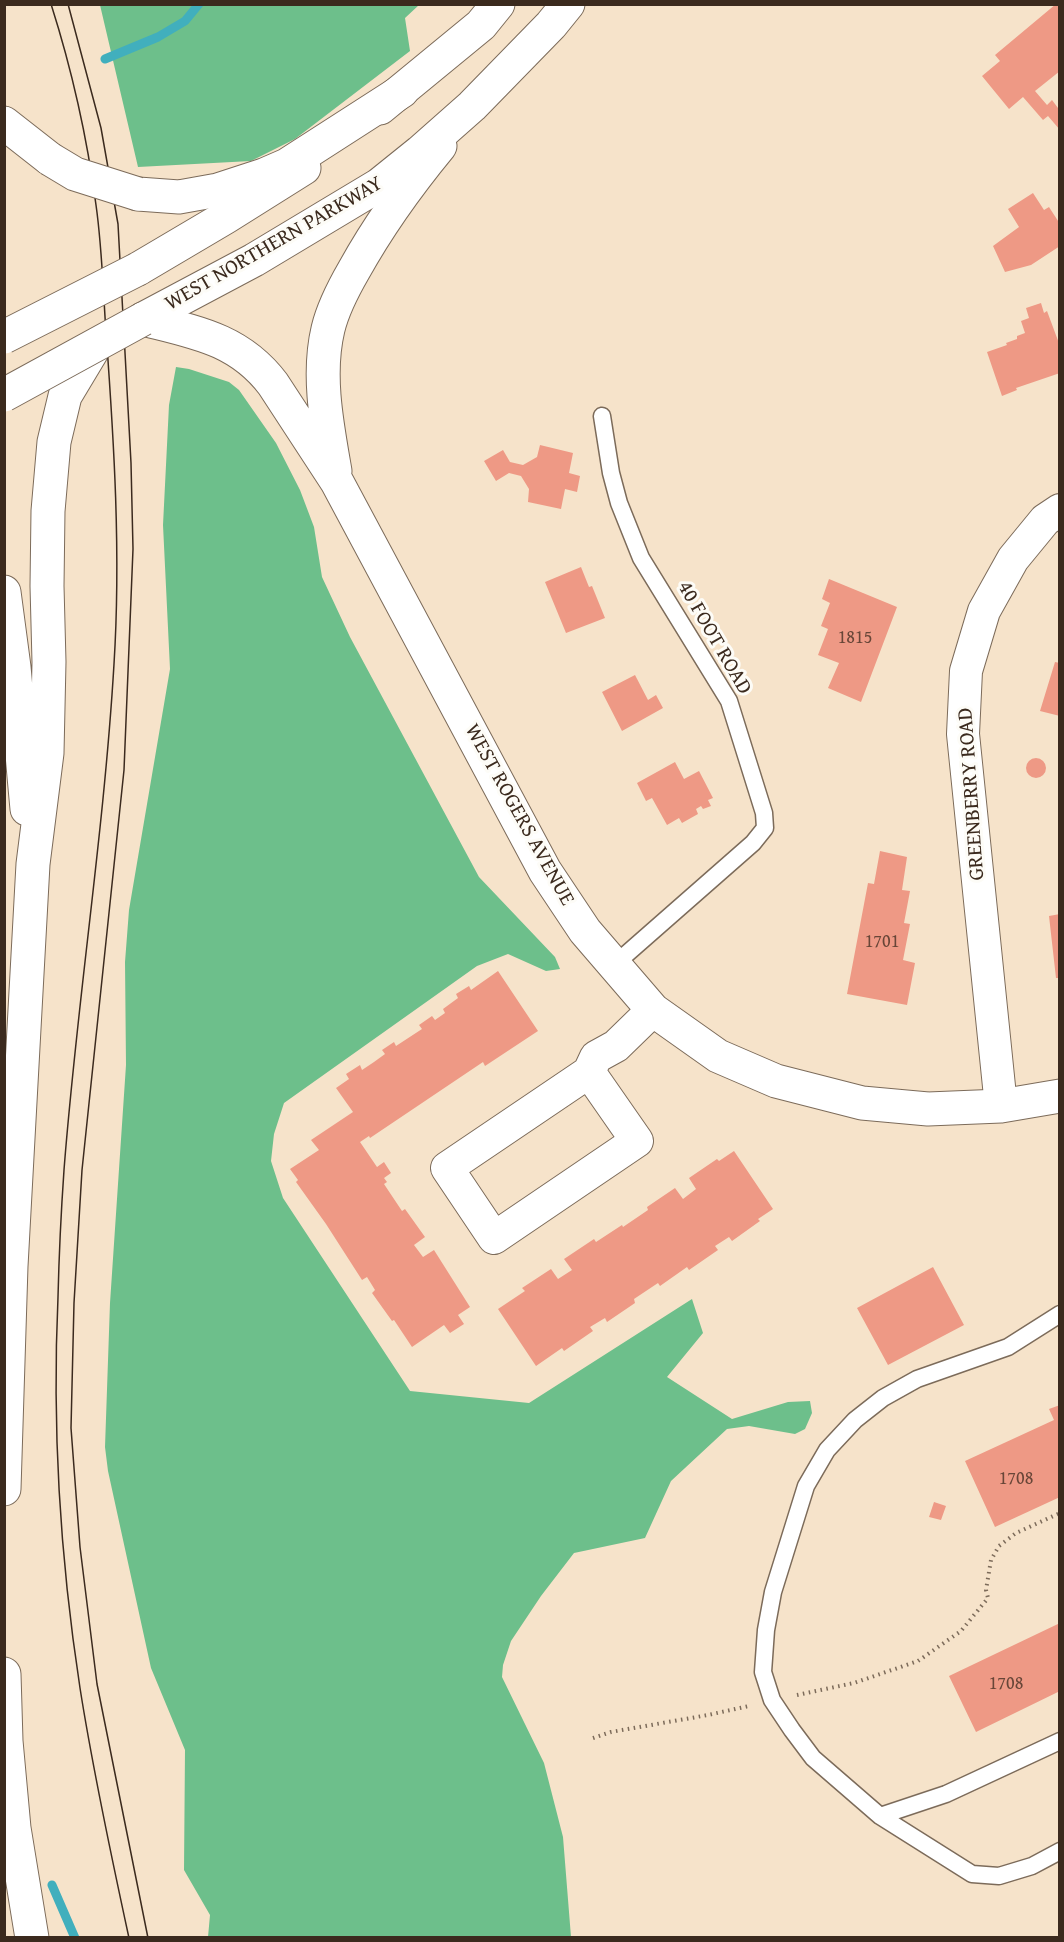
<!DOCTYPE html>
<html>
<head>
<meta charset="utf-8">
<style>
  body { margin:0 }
  #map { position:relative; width:1064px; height:1942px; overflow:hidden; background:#f6e3ca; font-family:"Gentium Book Plus",serif }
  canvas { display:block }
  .frame { position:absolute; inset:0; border:6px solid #3b2a1e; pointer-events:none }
</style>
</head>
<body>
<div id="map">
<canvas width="1064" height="1942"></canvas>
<div class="frame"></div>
</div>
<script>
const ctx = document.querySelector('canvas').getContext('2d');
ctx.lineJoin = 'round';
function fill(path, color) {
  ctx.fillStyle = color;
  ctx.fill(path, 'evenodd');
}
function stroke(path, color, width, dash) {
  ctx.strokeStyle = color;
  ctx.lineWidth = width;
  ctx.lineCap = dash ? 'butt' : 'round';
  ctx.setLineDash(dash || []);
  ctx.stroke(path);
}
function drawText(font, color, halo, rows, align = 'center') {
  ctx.font = font + ' "Gentium Book Plus",serif';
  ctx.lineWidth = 6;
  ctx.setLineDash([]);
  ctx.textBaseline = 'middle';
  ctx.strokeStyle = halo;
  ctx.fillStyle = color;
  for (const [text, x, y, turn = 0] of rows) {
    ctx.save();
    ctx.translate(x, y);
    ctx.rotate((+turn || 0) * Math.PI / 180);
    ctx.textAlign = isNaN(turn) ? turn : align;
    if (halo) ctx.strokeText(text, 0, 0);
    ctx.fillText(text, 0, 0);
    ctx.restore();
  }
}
fill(new Path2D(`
  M100 5V4L419 5 405 18 410 51 295 139 251 161 138 167Z
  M176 367 189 369 229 382 239 390 276 443 300 490 314 527 322 577 350 637 479 877 555 957 560 969 546 971 508 954 477 966 284 1103 274 1134 271 1161 283 1198 410 1391 529 1403 692 1299 703 1333 667 1377 732 1419 788 1402 810 1401 812 1413 805 1429 795 1434 749 1426 727 1429 671 1481 645 1538 574 1553 541 1596 511 1641 503 1665 502 1677 544 1763 563 1837 571 1937H208L210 1915 184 1870 185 1750 151 1668 108 1471 105 1447 110 1303 126 1065 125 962 129 910 170 669 163 525 169 405Z`), '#6dbf8b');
stroke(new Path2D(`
  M105 59 158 37 185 21 199 4
  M52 1885 75 1938`), '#41afbd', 9);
fill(new Path2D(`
  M1056 4H1060V71L1035 91 1047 105 1052 100 1058 108 1060 106V130L1048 116 1043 120 1023 97 1009 109 982 76 1000 61 995 55Z
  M1033 193 1044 210 1049 207 1060 224V246L1031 265 1005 272 993 246 1019 227 1008 209Z
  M1041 303 1044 313 1047 311 1060 346V373L1016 388 1017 390 1002 396 987 352 1007 345 1006 343 1017 339V336L1025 333 1021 321 1029 318 1026 308Z
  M540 445 573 453 569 473 580 476 577 492 565 489 561 509 528 502 529 489 521 476 509 473 496 481 484 461 503 450 510 462 523 465 537 457Z
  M581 567 589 587 592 586 605 618 566 633 545 582Z
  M829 579 897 607 861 702 828 688 839 663 818 655 828 629 821 626 830 603 822 599Z
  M1055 662 1060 663V716L1040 711Z
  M635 675 648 700 656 695 663 708 622 731 602 692Z
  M1026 768a10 10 0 1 1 20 0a10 10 0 1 1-20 0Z
  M675 762 684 779 699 771 713 798 708 800 711 806 703 809 701 806 696 809 698 814 682 823 679 818 667 825 652 798 646 801 637 783Z
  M880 851 907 857 902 890 910 891 904 923 910 924 903 960 915 963 907 1005 847 994 868 883 874 884Z
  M1060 914V978H1056L1049 916Z
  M498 971 538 1031 485 1066 483 1062 370 1138 369 1136 360 1142 377 1167 384 1162 391 1173 384 1178 387 1182 384 1184 402 1211 405 1209 425 1237 414 1245 423 1257 434 1250 470 1307 458 1315 464 1324 450 1333 444 1325 412 1347 394 1320 392 1321 372 1293 375 1290 367 1277 362 1280 326 1224 296 1182 298 1180 290 1169 319 1150 311 1140 353 1112 336 1088 349 1079 346 1074 360 1065 362 1070 374 1062 385 1054 382 1050 394 1042 396 1046 422 1029 419 1025 432 1016 435 1020 445 1013 443 1009 458 998 456 994 469 986 471 990Z
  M734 1151 773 1209 758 1219 760 1221 732 1241 729 1237 715 1246 718 1250 689 1270 687 1267 660 1286 658 1283 634 1299 635 1303 607 1322 605 1318 590 1327 593 1331 564 1351 562 1348 536 1366 498 1309 525 1291 522 1288 551 1269 558 1279 572 1270 564 1259 594 1239 596 1242 622 1225 623 1227 648 1210 647 1207 675 1188 683 1199 696 1189 689 1178 717 1159 719 1161Z
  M933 1267 964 1325 888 1365 857 1308Z
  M1060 1405V1497L995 1527 965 1461 1054 1420 1049 1409Z
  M934 1502 946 1506 941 1520 929 1517Z
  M1060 1623V1691L976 1732 949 1676Z`), '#ee9985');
const lane = new Path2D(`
  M602 416 611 473 619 503 641 558 729 701 764 813 765 828 753 843 614 965
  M1060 1314 1008 1347 917 1379 883 1398 855 1420 827 1450 806 1486 773 1592 766 1630 763 1672 772 1700 792 1730 813 1758 880 1816 972 1874 999 1876 1032 1866 1060 1851
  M880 1816 946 1794 1060 1741`);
const street = new Path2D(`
  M589 1072 637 1141 494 1238 447 1168 589 1072 596 1057 616 1046 653 1010
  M1001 1106 963 734 966 671 984 611 1013 559 1045 520 1060 510`);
const secondary = new Path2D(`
  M143 319C195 332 239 339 273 384L337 482 545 871 585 931 653 1010 718 1056 776 1081 862 1103 928 1109 1001 1106 1060 1096
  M335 471C327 425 317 375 328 329 333 308 343 289 354 270 379 225 407 186 440 146`);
const primary = new Path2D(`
  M380 108 481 25 498 4
  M138 269 226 217 304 168
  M143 319 254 260 379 185 420 152 472 106 551 25 568 4`);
const highway = new Path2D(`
  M4 123 50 159
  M138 194 179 197 218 190 264 175 287 165 402 91
  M4 592 14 667 27 809
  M4 1489 11 1266 33 864 47 753 49 662 47 586 48 511 54 442 65 396 95 346
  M4 1674 6 1741 14 1828 32 1938`);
stroke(lane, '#7c6b5a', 19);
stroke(street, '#7c6b5a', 34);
stroke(secondary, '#7c6b5a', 35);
stroke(primary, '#7c6b5a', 35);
stroke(highway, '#7c6b5a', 35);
stroke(new Path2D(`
  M797 1695 854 1683 918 1661 961 1631 988 1598 986 1590 991 1560 999 1546 1016 1533 1060 1513
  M593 1738 611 1732 708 1715 749 1706`), '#7c6b5a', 4, [1.5, 4.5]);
stroke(lane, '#fff', 16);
stroke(street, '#fff', 32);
stroke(secondary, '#fff', 33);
stroke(primary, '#fff', 33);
stroke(highway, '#fff', 33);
stroke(new Path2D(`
  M51 4C72 70 87 137 96 205 102 247 103 289 106 332 114 442 121 553 114 664 104 833 77 1001 64 1170 61 1213 59 1255 58 1297 52 1428 60 1558 80 1688 93 1771 111 1855 129 1938
  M68 4 101 128 118 224 131 463 133 549 124 770 82 1170 74 1303 71 1428 80 1547 97 1684 148 1938`), '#3b2a1e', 1.5);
const primaryBridge = new Path2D(`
  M4 337 138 269
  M4 395 143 319`);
const highwayBridge = new Path2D(`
  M50 159 75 174 138 194`);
stroke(primaryBridge, '#7c6b5a', 35, []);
stroke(highwayBridge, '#7c6b5a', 35, []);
stroke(primaryBridge, '#fff', 33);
stroke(highwayBridge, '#fff', 33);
drawText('18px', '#684638', null, [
  ["1815",855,638],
  ["1701",882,942],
  ["1708",1016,1479],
  ["1708",1006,1684]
]);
drawText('21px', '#3b2a1e', '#fdfcf7', [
  ["WEST NORTHERN PARKWAY",274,244,-30],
  ["40 FOOT ROAD",714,638,60],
  ["GREENBERRY ROAD",972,794,-94],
  ["WEST ROGERS AVENUE",519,815,61]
]);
</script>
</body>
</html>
